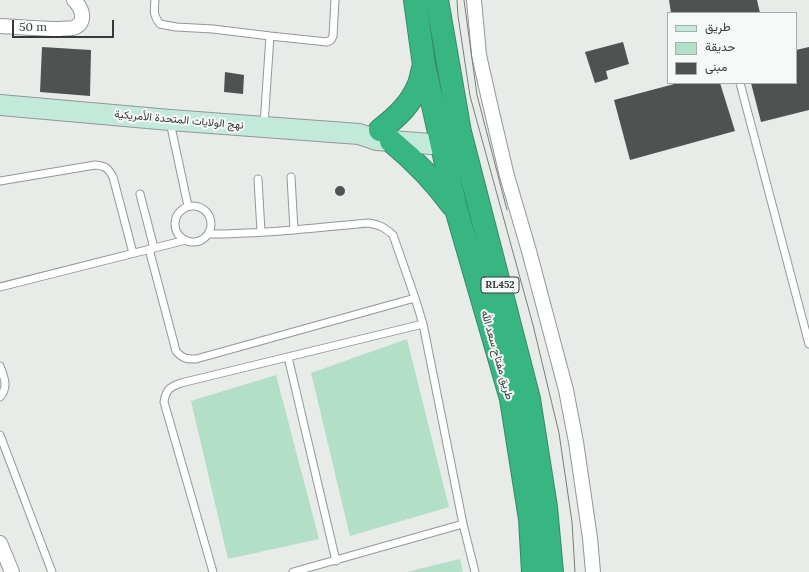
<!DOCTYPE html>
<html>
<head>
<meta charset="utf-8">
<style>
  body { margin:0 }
  #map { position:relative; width:809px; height:572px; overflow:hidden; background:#e7ece9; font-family:Lora,Vazirmatn,serif }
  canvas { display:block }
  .legend { position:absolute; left:667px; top:12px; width:130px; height:72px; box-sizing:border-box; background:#f5f9f7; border:1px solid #a9acab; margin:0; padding:5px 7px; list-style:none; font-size:12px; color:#373938 }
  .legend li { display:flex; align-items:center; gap:8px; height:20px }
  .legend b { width:20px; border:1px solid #a9acab }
  .scale { position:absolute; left:12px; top:20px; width:102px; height:18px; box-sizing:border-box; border:2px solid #373938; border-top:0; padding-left:5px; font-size:12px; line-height:14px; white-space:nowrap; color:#373938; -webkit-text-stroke:3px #f5f9f7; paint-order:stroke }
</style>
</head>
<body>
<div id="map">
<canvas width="809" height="572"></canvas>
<ul class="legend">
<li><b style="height:5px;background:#c3e9da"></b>طريق</li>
<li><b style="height:11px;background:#b3dec7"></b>حديقة</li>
<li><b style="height:11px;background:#4e5250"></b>مبنى</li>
</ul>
<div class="scale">50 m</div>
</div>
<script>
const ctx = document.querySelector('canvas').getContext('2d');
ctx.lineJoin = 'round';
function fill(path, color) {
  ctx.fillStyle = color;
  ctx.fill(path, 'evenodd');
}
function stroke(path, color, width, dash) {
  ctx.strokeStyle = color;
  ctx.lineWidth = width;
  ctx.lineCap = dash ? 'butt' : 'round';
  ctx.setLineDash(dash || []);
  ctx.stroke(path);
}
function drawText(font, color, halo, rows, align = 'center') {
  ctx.font = font + ' Lora,Vazirmatn,serif';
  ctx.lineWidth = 4;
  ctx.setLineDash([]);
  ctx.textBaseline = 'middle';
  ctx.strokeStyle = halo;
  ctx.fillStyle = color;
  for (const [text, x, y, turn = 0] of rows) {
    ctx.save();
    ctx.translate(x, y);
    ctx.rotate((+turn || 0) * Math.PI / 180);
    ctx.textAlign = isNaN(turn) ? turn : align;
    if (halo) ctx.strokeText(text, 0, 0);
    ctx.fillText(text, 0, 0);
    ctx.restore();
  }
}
fill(new Path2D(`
  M407 339 449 507 350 536 311 373Z
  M276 375 319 539 228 559 191 401Z
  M460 559 463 572H406Z`), '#b3dec7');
fill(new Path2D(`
  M669 0H757L760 13H671Z
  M623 42 629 64 606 71 608 79 595 83 585 52Z
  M42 47 91 50 90 96 40 92Z
  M809 47V110L761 122 751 83H796V50Z
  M225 72 244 75 243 94 224 92Z
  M678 83H720L735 131 630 160 614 100Z
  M335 191a5 5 0 1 1 10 0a5 5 0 1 1-10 0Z`), '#4e5250');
const lane = new Path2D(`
  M155 0C154 11 153 15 160 24L176 27 213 29 270 36
  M740 83 809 344
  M170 122 188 206
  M264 125 270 36 327 42 331 40 333 36 335 0
  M291 177 294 230
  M258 179 261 232
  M0 181 95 165C106 166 108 168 113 177L133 253
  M140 194 154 248
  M175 224a18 18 0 1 1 36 0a18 18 0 1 1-36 0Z
  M208 234C261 234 315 228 368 223 380 225 384 227 393 235L415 298 423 324 463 524 475 572
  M149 249 176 351C183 359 186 359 196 359L415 298
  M0 287 186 240
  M288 357 336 561
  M0 366C4 378 9 386 0 397
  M0 435 52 572
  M213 572 164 402C166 389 170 387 181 383L423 324
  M293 572 463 524`);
const street = new Path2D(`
  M474 0 479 55 490 104 507 176 529 251 566 390 576 442 590 538 593 572
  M0 26C20 27 40 29 60 29 64 28 69 29 73 28 88 23 82 8 74 0
  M0 543 12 572`);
const secondary = new Path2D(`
  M0 105 170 120 359 134 377 140 458 146`);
const highway = new Path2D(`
  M415 0 424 65 456 209 511 399 530 519 533 572
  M437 0 460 132 529 399 546 507 552 572
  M380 130C397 117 411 104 419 84 421 78 422 71 424 65
  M391 141C415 161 434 180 452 205`);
stroke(lane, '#939795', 9);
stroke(street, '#939795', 16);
stroke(secondary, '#939795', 22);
stroke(highway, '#378a69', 24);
stroke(lane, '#fff', 7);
stroke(street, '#fff', 14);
stroke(secondary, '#c3e9da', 20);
stroke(highway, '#37b684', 22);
stroke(new Path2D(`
  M457 0 458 16 470 96 533 325 559 433 572 522 575 572
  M464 0 477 95 507 210`), '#7a7d7b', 1);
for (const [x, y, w] of [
  [500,285,38]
]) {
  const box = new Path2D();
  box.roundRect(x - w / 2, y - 8, w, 16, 3);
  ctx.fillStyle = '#f5f9f7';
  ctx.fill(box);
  stroke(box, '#373938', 1);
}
drawText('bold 10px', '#373938', null, [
  ["RL452",500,285]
]);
drawText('11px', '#373938', '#f5f9f7', [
  ["نهج الولايات المتحدة الأمريكية",179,120,5],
  ["طريق مفتاح سعد الله",497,355,74]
]);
</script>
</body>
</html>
